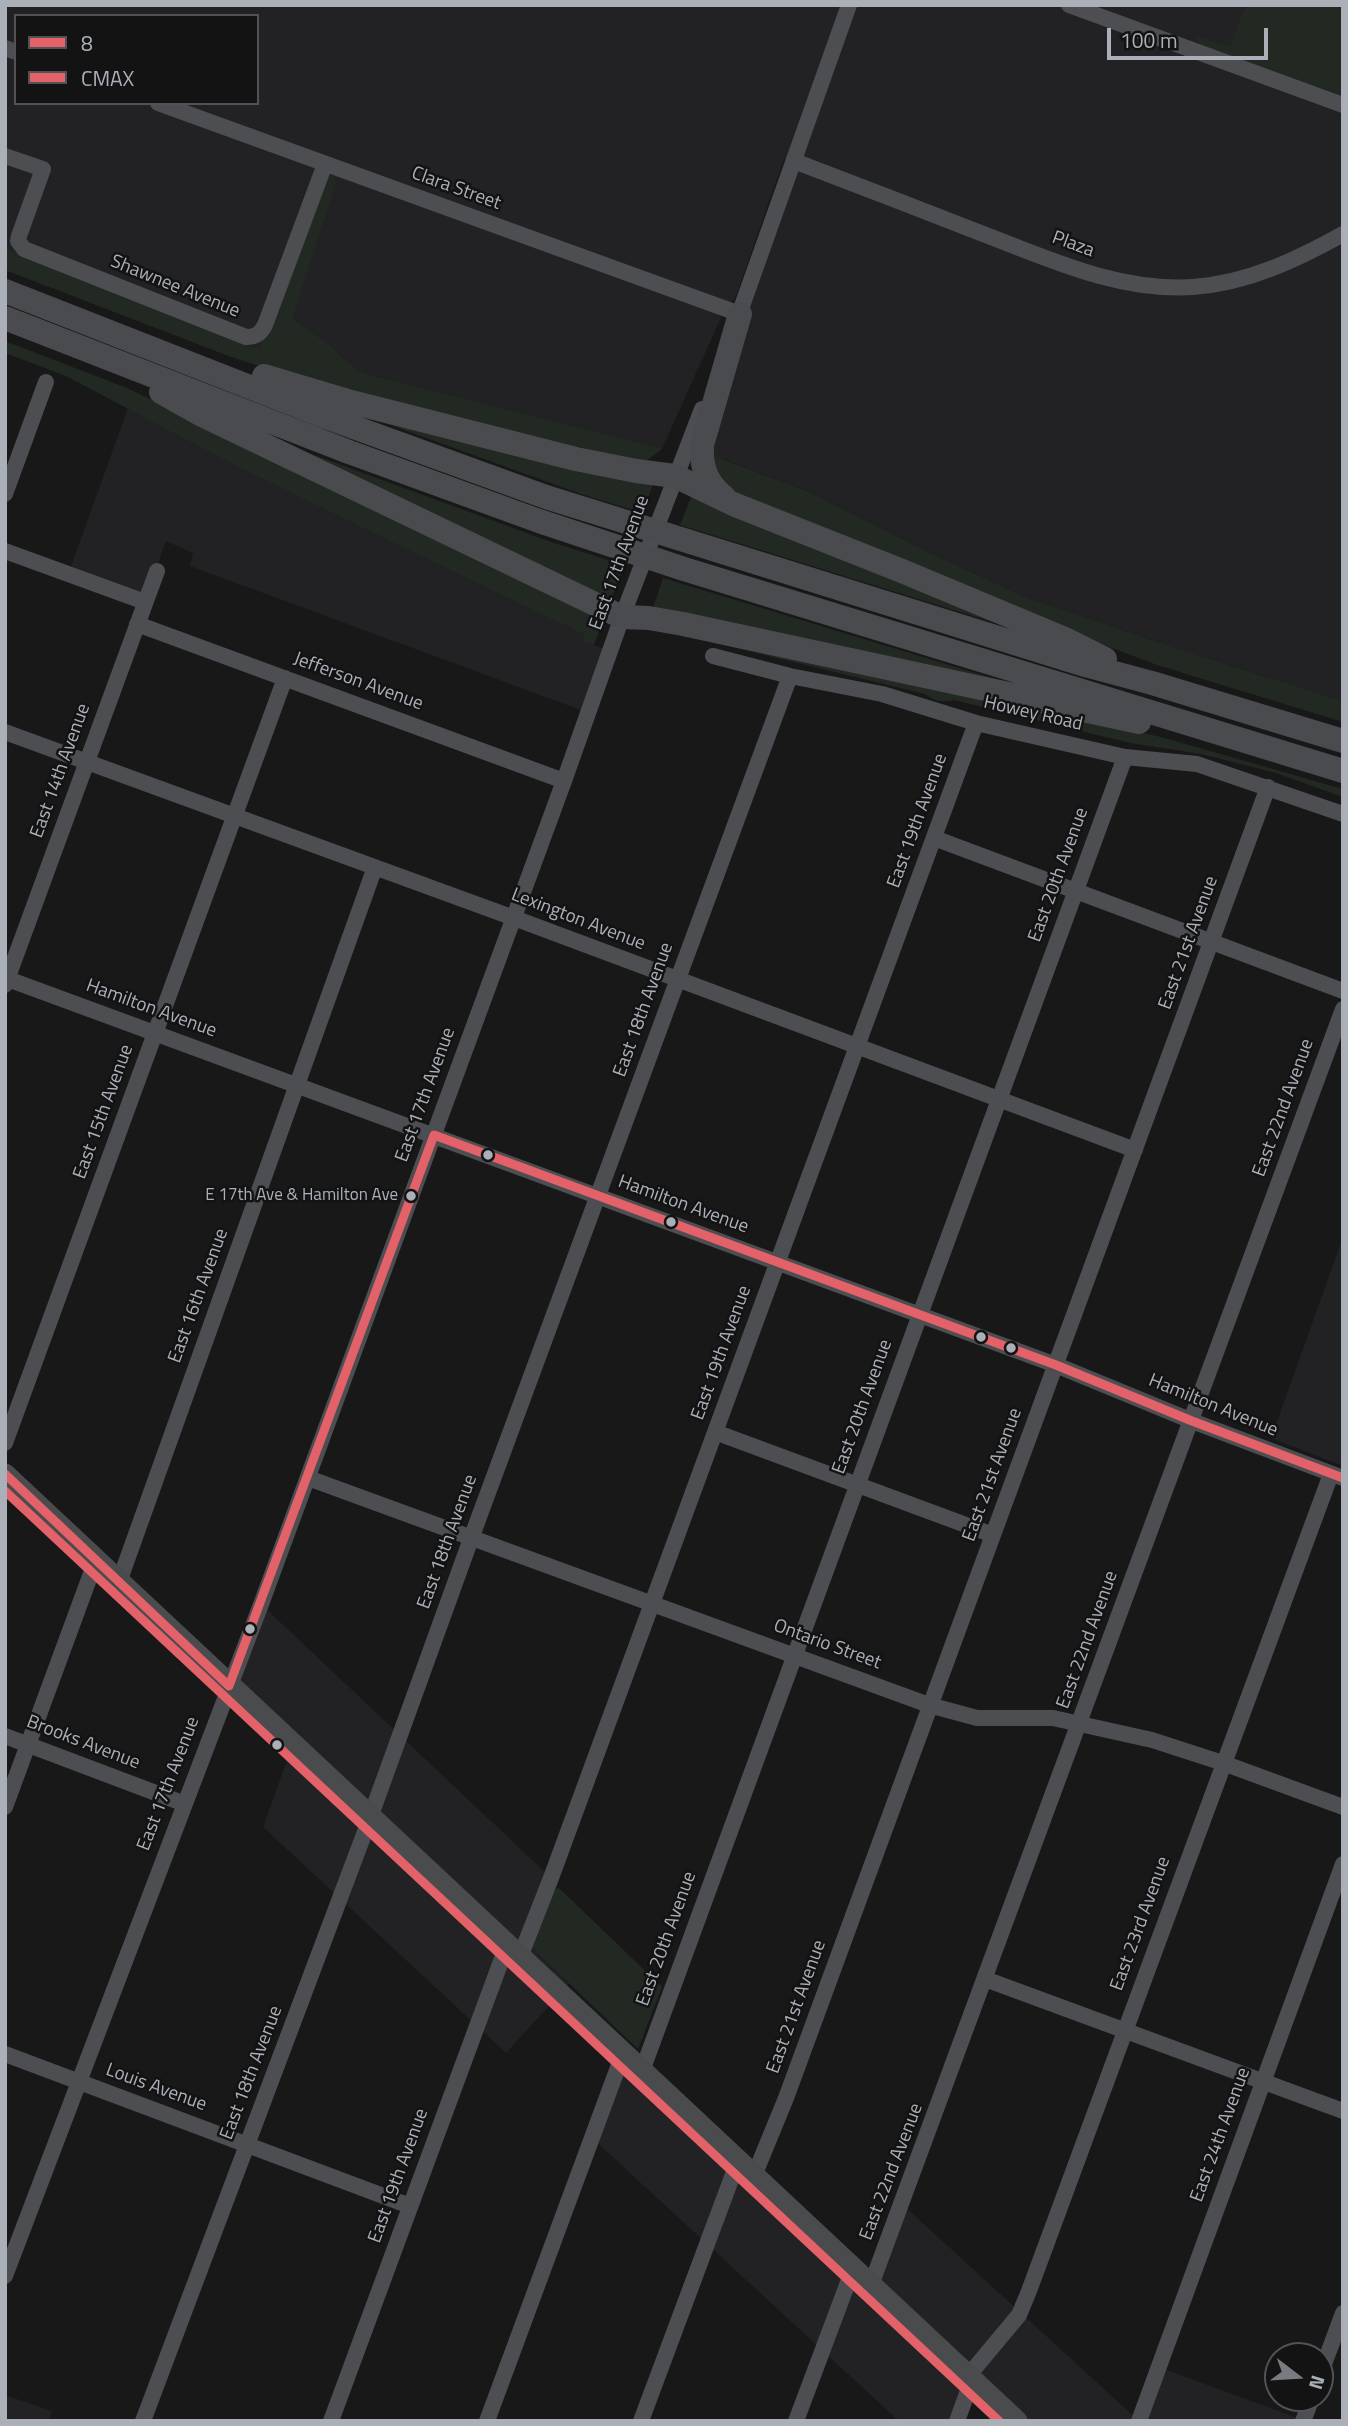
<!DOCTYPE html>
<html>
<head>
<meta charset="utf-8">
<style>
  body { margin:0 }
  #map { position:relative; width:1348px; height:2426px; overflow:hidden; background:#181819; font-family:"Titillium Web",sans-serif }
  canvas { display:block }
  .frame { position:absolute; inset:0; border:7px solid #abb0b8; pointer-events:none }
  .legend { position:absolute; left:14px; top:14px; width:245px; height:91px; box-sizing:border-box; background:#131314; border:2px solid #505256; margin:0; padding:9px 12px; list-style:none; font-size:21px; color:#abb0b8 }
  .legend li { display:flex; align-items:center; gap:14px; height:35px }
  .legend b { width:35px; border:2px solid #505256 }
  .north { position:absolute; left:1264px; top:2342px; width:70px; height:70px; box-sizing:border-box; background:#131314; border:2px solid #505256; border-radius:50%; rotate:107deg; font-size:19px; font-weight:700; line-height:28px; text-align:center; color:#abb0b8 }
  .north::after { content:''; display:block; margin:auto; width:24px; height:32px; background:#787b80; clip-path:polygon(50% 0,100% 100%,50% 72%,0 100%) }
  .scale { position:absolute; left:1107px; top:28px; width:161px; height:32px; box-sizing:border-box; border:4px solid #abb0b8; border-top:0; padding-left:9px; font-size:21px; line-height:24px; white-space:nowrap; color:#abb0b8; -webkit-text-stroke:5px #131314; paint-order:stroke }
</style>
</head>
<body>
<div id="map">
<canvas width="1348" height="2426"></canvas>
<div class="frame"></div>
<ul class="legend">
<li><b style="height:9px;background:#e36168"></b>8</li>
<li><b style="height:9px;background:#e36168"></b>CMAX</li>
</ul>
<div class="north">N</div>
<div class="scale">100 m</div>
</div>
<script>
const ctx = document.querySelector('canvas').getContext('2d');
ctx.lineJoin = 'round';
function fill(path, color) {
  ctx.fillStyle = color;
  ctx.fill(path, 'evenodd');
}
function stroke(path, color, width, dash) {
  ctx.strokeStyle = color;
  ctx.lineWidth = width;
  ctx.lineCap = dash ? 'butt' : 'round';
  ctx.setLineDash(dash || []);
  ctx.stroke(path);
}
function drawText(font, color, halo, rows, align = 'center') {
  ctx.font = font + ' "Titillium Web",sans-serif';
  ctx.lineWidth = 5;
  ctx.setLineDash([]);
  ctx.textBaseline = 'middle';
  ctx.strokeStyle = halo;
  ctx.fillStyle = color;
  for (const [text, x, y, turn = 0] of rows) {
    ctx.save();
    ctx.translate(x, y);
    ctx.rotate((+turn || 0) * Math.PI / 180);
    ctx.textAlign = isNaN(turn) ? turn : align;
    if (halo) ctx.strokeText(text, 0, 0);
    ctx.fillText(text, 0, 0);
    ctx.restore();
  }
}
fill(new Path2D(`
  M5 5H1343V701L1200 656 1030 599 928 552 809 492 721 458 701 459 793 161 784 159 736 296 732 302H728L662 449 363 373 341 357 332 346 295 321 294 313 260 350 5 248ZM16 16H257V103H16Z
  M128 408 242 469 475 580 585 635 582 641 610 651 589 713 190 566 193 553 166 541 144 602 68 575Z
  M1343 1237V1466L1271 1438Z
  M261 1604 546 1873 531 1947 569 1984 506 2053 263 1827 293 1744 229 1686Z
  M622 2053 870 2287 903 2205 1139 2421H1020L976 2382 961 2421H899L591 2137Z
  M1161 2368 1306 2421H1142Z
  M5 2395 52 2411 49 2421H5Z`), '#222224');
fill(new Path2D(`
  M1246 5H1343L1342 95 1199 45 1197 36 1230 47Z
  M333 175 336 183 294 313 295 321 332 346 341 357 363 373 656 447 662 449 646 461 647 464 274 371 226 355 5 270V248L260 350 262 340 326 176Z
  M5 341 127 388 591 611 598 616 596 618 599 631 594 645 582 641 585 635 242 469 66 376 5 353Z
  M316 398 653 483 643 513 581 494Z
  M273 440 554 543 624 565 612 596 609 595 608 598Z
  M720 458 809 492 928 552 1030 599 1200 656 1343 701V722L1157 665 733 504 701 459Z
  M692 495 1031 634 680 525Z
  M663 578 1071 702 652 611Z
  M650 627 1161 737 1343 789V797L1276 773 1201 754 1130 743 954 700C943 703 934 701 925 694Z
  M559 1888 662 1987 638 2049 531 1947 554 1889Z`), '#222923');
stroke(new Path2D(`
  M1069 5 1343 105
  M5 48 16 52
  M158 103 740 314
  M5 156 43 169 19 236 18 241 24 249 246 337C256 337 260 334 265 325L325 164
  M794 161C855 184 917 208 978 232 1047 258 1117 292 1193 287 1248 283 1296 260 1343 234
  M737 320 849 5
  M5 494 46 382
  M5 551 145 602
  M137 624 564 781
  M713 656 790 676 882 694 976 723 1125 757 1197 764 1343 814
  M5 732 514 918 1135 1150
  M934 838 1343 991
  M5 978 1056 1365 1192 1421 1343 1478
  M5 985 157 571
  M715 1432 993 1535
  M5 1443 285 678
  M308 1478 929 1705 977 1718H1053L1152 1740 1223 1763 1343 1807
  M119 1582 375 867
  M5 1736 185 1804
  M5 1807 96 1560
  M520 1957 551 1878 976 723
  M985 1979 1343 2111
  M5 2054 410 2206
  M642 2071 1125 757
  M754 2176 786 2098 1268 787
  M5 2276 260 1607 564 781 622 617 702 409
  M871 2285 1343 1009
  M1320 2375 1343 2313
  M968 2376 1019 2315 1029 2291 1331 1474
  M143 2421 366 1829 472 1536 790 676
  M331 2421 507 1945
  M487 2421 623 2054
  M641 2421 738 2161
  M796 2421 853 2269
  M957 2421 972 2380
  M1139 2421 1343 1864
  M1303 2421 1312 2398`), '#4d4e51', 16);
stroke(new Path2D(`
  M5 1474 1017 2421`), '#4a4b4d', 21);
stroke(new Path2D(`
  M5 291 326 417 546 497 1085 665 1152 683 1343 741
  M5 318 349 452 539 521 684 569 1343 771
  M264 376 351 402 576 459 636 471 675 476 733 504 902 571 1065 639 1105 659
  M161 392 202 415 622 617 649 618 683 624 1139 722
  M724 497C706 483 701 467 702 445L740 314`), '#4a4b4e', 24);
stroke(new Path2D(`
  M434 1135 1056 1365 1192 1421 1343 1478
  M5 1474 229 1686
  M229 1686 434 1135`), '#e36168', 9);
stroke(new Path2D(`
  M5 1491 999 2421`), '#e36168', 9);
for (const [x, y, r, color] of [
  [488,1155,6,"#abb0b8"],
  [411,1196,6,"#abb0b8"],
  [671,1222,6,"#abb0b8"],
  [981,1337,6,"#abb0b8"],
  [1011,1348,6,"#abb0b8"],
  [250,1629,6,"#abb0b8"],
  [277,1745,6,"#abb0b8"]
]) {
  const dot = new Path2D();
  dot.arc(x, y, r, 0, 2 * Math.PI);
  ctx.fillStyle = color;
  ctx.fill(dot);
  stroke(dot, '#131314', 2.5);
}
drawText('17px', '#abb0b8', '#131314', [
  ["E 17th Ave & Hamilton Ave",398,1196]
], 'right');
drawText('19px', '#abb0b8', '#131314', [
  ["Clara Street",456,189,20],
  ["Plaza",1073,245,20],
  ["Shawnee Avenue",175,287,22],
  ["East 17th Avenue",620,563,-70],
  ["Jefferson Avenue",358,682,20],
  ["Howey Road",1033,714,13],
  ["East 14th Avenue",61,771,-70],
  ["East 19th Avenue",918,821,-70],
  ["East 20th Avenue",1059,875,-70],
  ["Lexington Avenue",578,920,21],
  ["East 21st Avenue",1189,943,-70],
  ["Hamilton Avenue",151,1009,20],
  ["East 18th Avenue",644,1010,-70],
  ["East 17th Avenue",426,1095,-70],
  ["East 22nd Avenue",1284,1108,-70],
  ["East 15th Avenue",104,1112,-70],
  ["Hamilton Avenue",683,1205,20],
  ["East 16th Avenue",199,1296,-70],
  ["East 19th Avenue",722,1353,-70],
  ["Hamilton Avenue",1213,1406,22],
  ["East 20th Avenue",863,1407,-70],
  ["East 21st Avenue",993,1475,-70],
  ["East 18th Avenue",448,1542,-70],
  ["East 22nd Avenue",1088,1640,-70],
  ["Ontario Street",827,1645,20],
  ["Brooks Avenue",83,1743,21],
  ["East 17th Avenue",169,1784,-69],
  ["East 23rd Avenue",1141,1924,-70],
  ["East 20th Avenue",667,1939,-70],
  ["East 21st Avenue",797,2007,-70],
  ["East 18th Avenue",252,2073,-69],
  ["Louis Avenue",156,2088,20],
  ["East 24th Avenue",1221,2135,-70],
  ["East 22nd Avenue",892,2172,-69],
  ["East 19th Avenue",399,2176,-70]
]);
</script>
</body>
</html>
